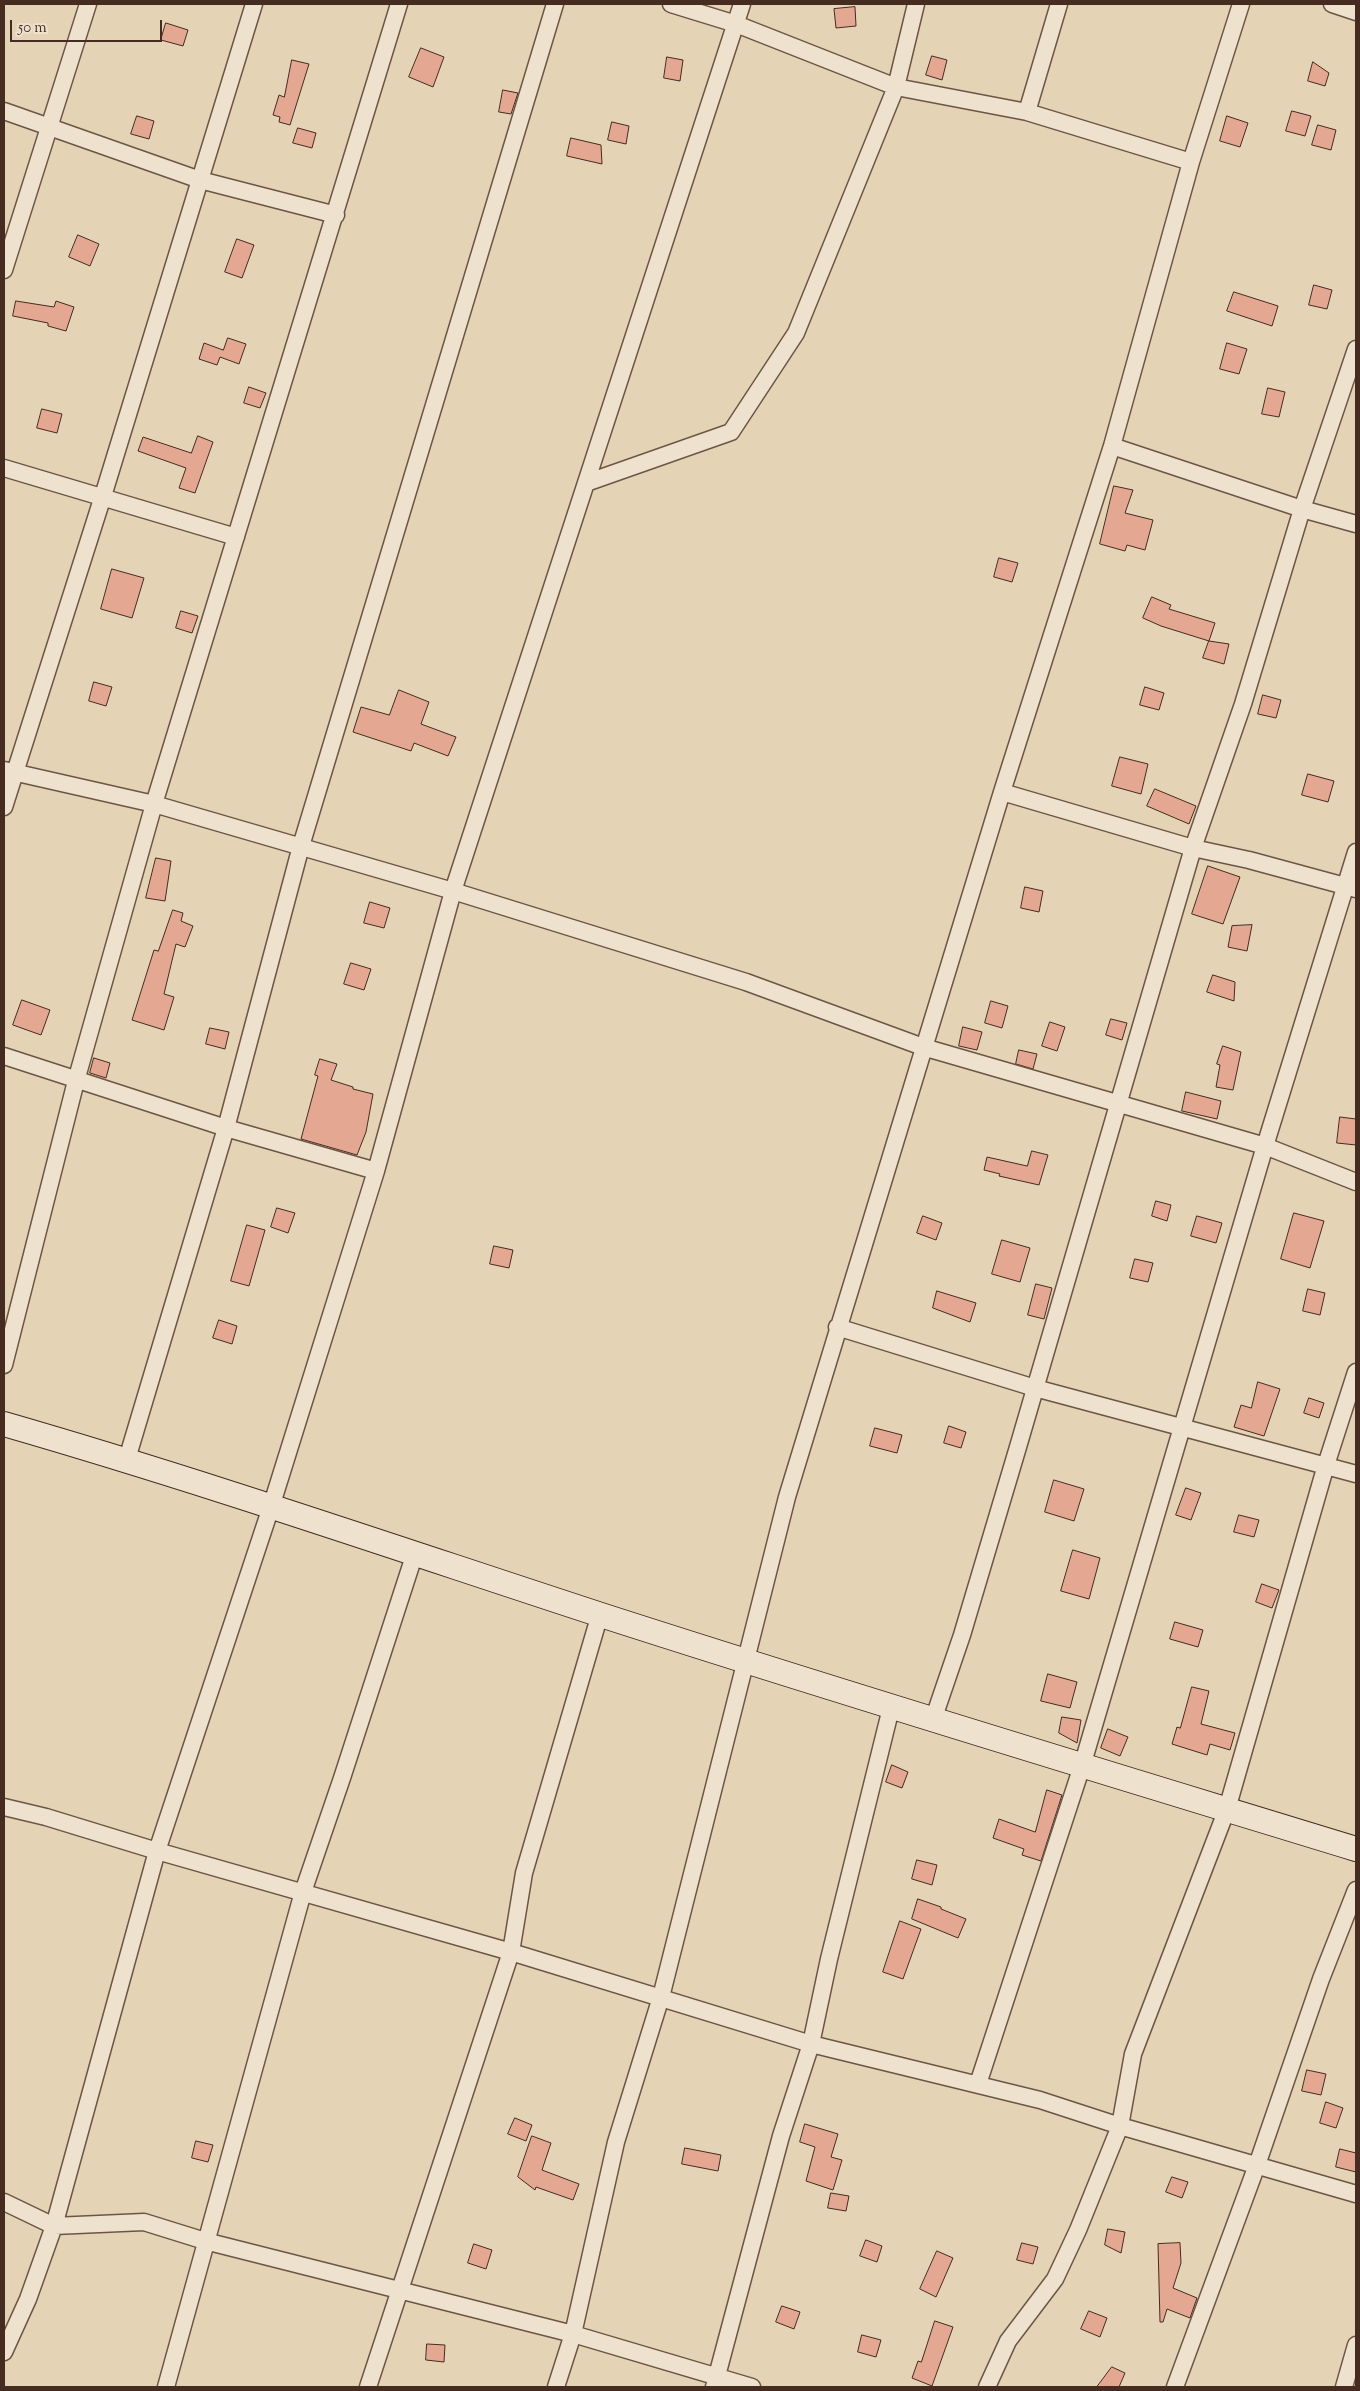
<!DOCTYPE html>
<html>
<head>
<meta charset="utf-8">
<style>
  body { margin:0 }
  #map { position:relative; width:1360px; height:2391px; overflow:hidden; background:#e5d3b5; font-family:"Sorts Mill Goudy",serif }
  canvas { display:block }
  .frame { position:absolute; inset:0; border:5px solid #452b20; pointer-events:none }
  .scale { position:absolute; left:10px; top:20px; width:152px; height:22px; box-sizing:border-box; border:2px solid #452b20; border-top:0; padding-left:6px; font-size:15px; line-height:18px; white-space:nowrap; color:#452b20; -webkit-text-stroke:4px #eee2cf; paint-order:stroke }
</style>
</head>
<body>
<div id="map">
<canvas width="1360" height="2391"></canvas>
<div class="frame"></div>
<div class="scale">50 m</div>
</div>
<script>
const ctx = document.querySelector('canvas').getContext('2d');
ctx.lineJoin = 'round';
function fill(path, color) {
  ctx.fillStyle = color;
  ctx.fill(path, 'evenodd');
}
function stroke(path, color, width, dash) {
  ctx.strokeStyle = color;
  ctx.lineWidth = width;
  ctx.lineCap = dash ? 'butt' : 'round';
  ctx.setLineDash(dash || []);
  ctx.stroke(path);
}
const building = new Path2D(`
  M855 7 856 26 836 28 834 9Z
  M166 23 188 30 183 46 161 40Z
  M421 48 444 57 433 87 409 77Z
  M932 56 947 60 942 80 926 75Z
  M667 57 683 60 680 81 664 78Z
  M292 60 309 64 290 125 279 122 280 117 273 115 279 95 284 97Z
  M1313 62 1329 73 1325 86 1308 81Z
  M503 90 518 93 511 114 499 112Z
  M1292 111 1311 116 1305 136 1286 131Z
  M137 116 154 121 149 139 131 134Z
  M1227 116 1248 123 1240 147 1220 141Z
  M612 122 629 126 626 144 608 140Z
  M1318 125 1336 130 1331 150 1312 145Z
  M298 128 316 133 312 148 293 143Z
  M571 138 601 145 602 164 567 156Z
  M78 235 99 244 90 266 69 257Z
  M237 239 254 245 242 278 225 272Z
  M1314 285 1332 290 1327 309 1309 305Z
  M1234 292 1278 306 1272 326 1227 311Z
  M16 301 54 307 56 301 74 307 66 331 48 326V323L13 316Z
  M228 338 246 344 239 364 220 357 217 365 199 359 204 343 223 350Z
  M1227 343 1247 349 1239 374 1220 369Z
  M249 387 266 393 260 408 244 403Z
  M1268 388 1285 392 1279 417 1262 414Z
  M42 409 62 414 57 433 37 428Z
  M198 436 213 442 195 493 179 488 186 468 138 451 143 437 191 453Z
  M1114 486 1133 490 1125 513 1153 520 1145 550 1127 545 1125 551 1100 544Z
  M999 558 1018 563 1012 582 994 577Z
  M112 569 144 578 132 618 101 609Z
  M1152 597 1171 605 1169 609 1215 623 1209 641 1161 626 1143 618Z
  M181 611 198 616 192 633 176 628Z
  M1209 641 1229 644 1224 664 1203 658Z
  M94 682 112 687 106 706 89 701Z
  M1145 687 1164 693 1159 710 1140 705Z
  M399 690 429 702 421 724 456 737 448 756 414 743 411 751 353 732 361 707 389 715Z
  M1263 695 1281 700 1276 718 1258 714Z
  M1120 757 1148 764 1141 794 1112 786Z
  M1308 774 1334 781 1328 802 1302 795Z
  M1155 789 1196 806 1189 824 1147 806Z
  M156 858 171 861 165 901 146 898Z
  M1208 866 1240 877 1223 924 1192 914Z
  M1025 887 1043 891 1039 912 1021 908Z
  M370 902 390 908 384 928 364 923Z
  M173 910 183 913 181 921 193 926 185 947 176 944 164 994 174 997 164 1030 132 1020 154 950 158 951Z
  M1252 925 1247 951 1228 947 1232 926Z
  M351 963 371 969 364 990 344 984Z
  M1213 975 1235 982 1234 1001 1207 992Z
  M22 1000 50 1010 41 1035 13 1025Z
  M991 1001 1008 1006 1002 1028 985 1023Z
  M1111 1019 1127 1023 1122 1040 1106 1035Z
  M1050 1022 1065 1027 1057 1051 1042 1046Z
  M963 1027 982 1032 977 1050 959 1046Z
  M210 1028 229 1032 225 1049 206 1044Z
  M1223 1046 1241 1052 1233 1090 1216 1087 1220 1065 1217 1064Z
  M1019 1050 1037 1054 1033 1069 1016 1064Z
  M94 1058 110 1063 106 1078 90 1073Z
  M320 1059 337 1064 331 1080 353 1087V1089L373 1094 366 1132 357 1155 301 1139 318 1076 315 1075Z
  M1186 1092 1221 1101 1217 1119 1182 1111Z
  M1340 1117 1356 1119V1145L1337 1143Z
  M1032 1151 1048 1155 1039 1185 999 1176 1000 1174 984 1170 987 1157 1027 1166Z
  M1156 1201 1171 1205 1167 1221 1152 1216Z
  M277 1208 295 1213 288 1233 271 1227Z
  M1294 1213 1324 1221 1310 1268 1281 1259Z
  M923 1216 942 1223 936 1240 917 1233Z
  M1197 1216 1222 1223 1216 1243 1191 1236Z
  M247 1225 265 1230 249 1286 231 1281Z
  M1002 1240 1030 1248 1020 1282 992 1274Z
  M494 1246 513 1250 509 1268 490 1264Z
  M1135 1259 1153 1263 1148 1282 1130 1278Z
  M1036 1284 1052 1288 1044 1319 1028 1315Z
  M1308 1289 1325 1293 1320 1315 1303 1311Z
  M937 1291 976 1303 970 1322 933 1308Z
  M219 1320 237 1326 232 1344 213 1338Z
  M1258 1382 1280 1389 1264 1436 1234 1427 1241 1405 1251 1408Z
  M1309 1398 1324 1403 1319 1418 1304 1413Z
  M949 1426 966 1432 961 1448 944 1443Z
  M875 1428 902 1435 897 1453 870 1446Z
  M1054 1480 1084 1489 1074 1521 1045 1512Z
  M1186 1488 1201 1493 1191 1520 1176 1515Z
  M1239 1515 1259 1520 1254 1537 1234 1532Z
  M1073 1550 1100 1558 1089 1599 1061 1591Z
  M1262 1584 1279 1590 1272 1608 1256 1602Z
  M1175 1622 1203 1630 1198 1647 1170 1639Z
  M1048 1674 1077 1682 1070 1708 1041 1701Z
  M1192 1687 1209 1691 1201 1724 1235 1733 1230 1750 1210 1744 1207 1755 1172 1744 1177 1727 1180 1728Z
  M1062 1717 1081 1720 1077 1743 1059 1733Z
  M1108 1729 1128 1737 1120 1756 1101 1748Z
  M892 1765 908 1772 902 1788 886 1782Z
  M1047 1790 1062 1795 1041 1861 1022 1855 1024 1849 993 1838 999 1819 1035 1832Z
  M917 1860 937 1865 932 1885 912 1879Z
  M918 1899 941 1907V1909L966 1919 958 1938 912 1919Z
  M900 1921 921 1929 903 1979 883 1972Z
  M1307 2070 1326 2074 1321 2095 1302 2091Z
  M1326 2102 1343 2108 1336 2128 1320 2123Z
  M515 2118 532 2125 526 2141 508 2134Z
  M805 2124 838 2134 831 2157 842 2160 833 2190 806 2181 815 2147 800 2142Z
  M532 2136 551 2143 542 2170 579 2184 573 2200 536 2187 535 2190 518 2177Z
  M196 2141 213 2145 208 2162 192 2158Z
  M685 2148 721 2155 718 2171 682 2164Z
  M1340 2149 1356 2153V2172L1336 2167Z
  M1172 2177 1188 2182 1182 2198 1166 2192Z
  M831 2193 849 2196 846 2211 828 2208Z
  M1108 2229 1125 2232 1121 2253 1105 2245Z
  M866 2240 882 2246 877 2262 860 2256Z
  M1022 2243 1038 2247 1033 2264 1017 2260Z
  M1180 2243 1181 2263 1173 2288 1197 2298 1190 2318 1167 2309 1163 2322H1160L1158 2244Z
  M474 2244 492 2250 486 2269 468 2263Z
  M937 2251 953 2258 936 2297 920 2289Z
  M782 2306 800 2312 794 2329 776 2322Z
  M1089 2311 1107 2318 1100 2337 1081 2329Z
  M935 2321 953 2327 932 2386 912 2378 918 2361 921 2362Z
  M862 2335 881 2340 876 2357 858 2352Z
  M427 2344 445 2345 444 2362 426 2360Z
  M1112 2367 1125 2373 1119 2387H1097Z`);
fill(building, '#e4a792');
stroke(building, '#452b20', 1);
const street = new Path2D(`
  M671 4 736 24 896 87 1027 112 1191 162
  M1332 4 1356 12
  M4 111 200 180 336 215
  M1027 112 1059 4
  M4 270 88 4
  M1356 349 1302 509 1356 524
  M4 468 236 537
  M586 483 731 432 796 333 896 87 916 4
  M4 770 154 804 453 891 746 982 923 1047 1265 1146 1356 1182
  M1002 792 1193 848 1249 860 1356 889
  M4 807 103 496 254 4
  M4 1056 226 1128 376 1171
  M837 1327 1035 1388 1356 1474
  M4 1365 76 1081 154 804 399 4
  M127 1459 226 1128 301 846 555 4
  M933 1720 962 1635 1018 1447 1193 848 1243 704 1302 509 1112 446
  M4 1807 46 1817 157 1851 511 1952 811 2044 1040 2100 1120 2126 1356 2194
  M978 2084 1082 1766 1265 1146 1356 852
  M4 2202 54 2226 144 2222 205 2241 573 2334 752 2387
  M4 2352 28 2299 54 2226 157 1851 271 1507 376 1171 453 891 742 4
  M166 2387 303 1892 342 1778 415 1553
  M368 2387 511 1952 524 1873 600 1614
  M556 2387 573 2334 616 2142 661 1997 787 1497 1002 792 1112 446 1191 162 1241 4
  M714 2387 781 2136 811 2044 829 1959 891 1708
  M987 2387 1008 2341 1055 2279 1078 2230 1120 2126 1133 2054 1227 1809 1326 1465 1356 1372
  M1175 2387 1257 2165 1321 1979 1356 1890
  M1344 2387 1356 2345`);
const secondary = new Path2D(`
  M4 1424C205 1482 402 1550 601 1615 852 1696 1104 1772 1356 1849`);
stroke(street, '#6d5545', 19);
stroke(secondary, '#452b20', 26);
stroke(street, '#eee2cf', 16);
stroke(secondary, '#eee2cf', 24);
</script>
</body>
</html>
